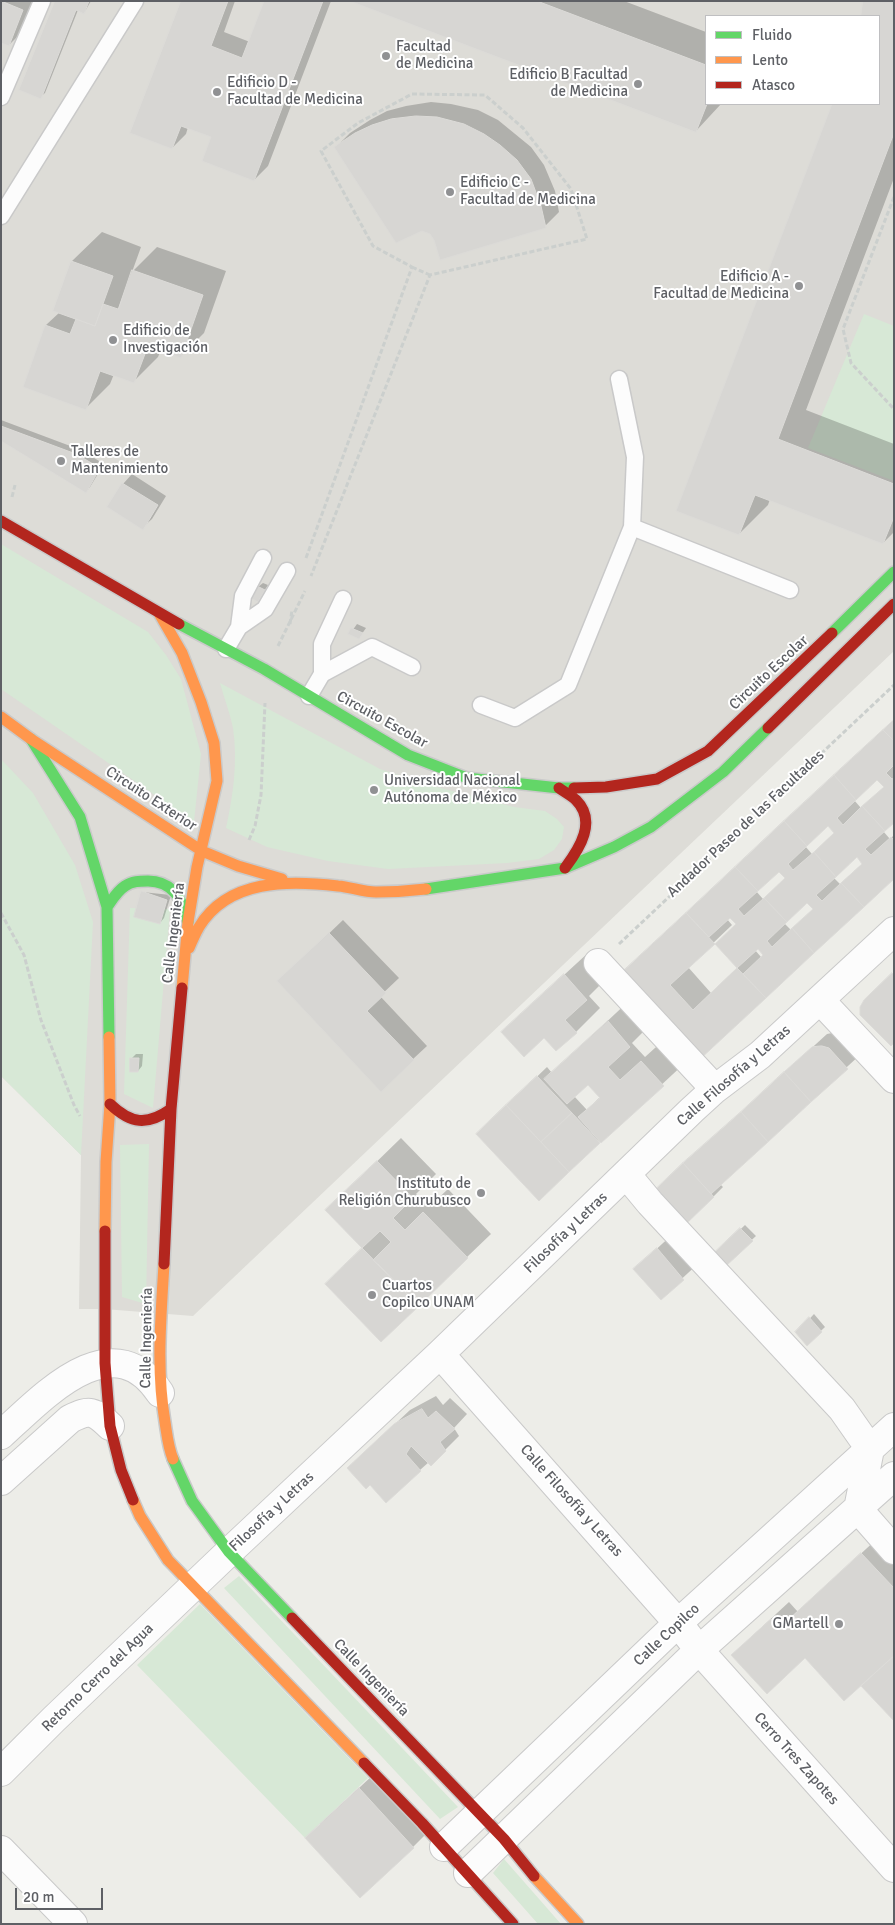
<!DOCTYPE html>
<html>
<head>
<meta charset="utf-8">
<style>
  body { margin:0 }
  #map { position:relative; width:895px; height:1925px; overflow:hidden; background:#edede8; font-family:Signika,sans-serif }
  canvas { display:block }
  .frame { position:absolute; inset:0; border:2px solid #5e6065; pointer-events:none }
  .legend { position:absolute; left:705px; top:15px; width:175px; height:90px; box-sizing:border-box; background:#fff; border:1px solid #bfbfc1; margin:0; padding:6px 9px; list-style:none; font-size:15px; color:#5e6065 }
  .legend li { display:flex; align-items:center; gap:10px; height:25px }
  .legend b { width:25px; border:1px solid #bfbfc1 }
  .scale { position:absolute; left:15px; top:1888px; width:88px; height:22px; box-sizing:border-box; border:2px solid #5e6065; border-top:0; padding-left:6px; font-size:15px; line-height:18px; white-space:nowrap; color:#5e6065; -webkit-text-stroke:4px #fff; paint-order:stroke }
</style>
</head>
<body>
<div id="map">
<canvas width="895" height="1925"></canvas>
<div class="frame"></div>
<ul class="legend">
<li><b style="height:6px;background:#63d668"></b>Fluido</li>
<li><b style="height:6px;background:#ff974d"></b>Lento</li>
<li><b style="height:6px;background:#b3261e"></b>Atasco</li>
</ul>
<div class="scale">20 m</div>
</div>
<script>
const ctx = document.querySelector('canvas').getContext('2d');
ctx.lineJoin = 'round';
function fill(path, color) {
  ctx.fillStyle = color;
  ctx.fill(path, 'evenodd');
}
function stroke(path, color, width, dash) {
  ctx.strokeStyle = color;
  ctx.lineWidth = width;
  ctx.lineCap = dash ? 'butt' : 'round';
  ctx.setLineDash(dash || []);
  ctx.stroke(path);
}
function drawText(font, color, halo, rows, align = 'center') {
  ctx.font = font + ' Signika,sans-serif';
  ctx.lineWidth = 4;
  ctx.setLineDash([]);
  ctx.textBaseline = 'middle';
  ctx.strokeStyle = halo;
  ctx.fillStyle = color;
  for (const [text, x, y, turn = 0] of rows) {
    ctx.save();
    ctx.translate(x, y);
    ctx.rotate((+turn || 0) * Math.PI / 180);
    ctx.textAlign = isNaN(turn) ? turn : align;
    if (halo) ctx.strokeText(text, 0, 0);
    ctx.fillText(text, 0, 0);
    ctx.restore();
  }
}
fill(new Path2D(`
  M1 1H894V651L193 1316 104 1309H79L81 1155 1 1076ZM706 16H879V104H706Z`), '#dddcd7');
fill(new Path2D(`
  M864 314 894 326V481L808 448Z
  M1 544 148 632 166 655 181 679 201 754 194 822 1 689Z
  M220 683 380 769 429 785 514 807 545 811 557 819 564 827 562 839 554 850 539 859 507 863 388 869 328 861 267 847 226 828C233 796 238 761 233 728 230 713 224 698 220 683Z
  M1 759 33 793 75 865 93 922 81 1155 1 1076Z
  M130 908 170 909 153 1108 124 1094Z
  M149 1144 146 1304 122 1297 120 1145Z
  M239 1576 458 1807 440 1819 224 1588Z
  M200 1604 368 1778 305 1838 137 1665Z
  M504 1859 561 1924H538L493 1873Z`), '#d7e8d6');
fill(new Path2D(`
  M1 1H40L33 21 9 45Z
  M56 1H91L84 13 78 10 45 93 40 97Z
  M182 1H235L224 32 250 42 265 1H331L268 166 254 180 212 136 188 127 186 134 172 148Z
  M353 1H624L706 32V104H721L696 131Z
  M865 1H894V178L806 410 894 444V532L883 543 770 499 768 505 739 534 833 104H879V16H863Z
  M431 102 451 104 478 110 498 120 531 147 544 165 555 191 559 212 545 226 435 239 431 233 336 147 350 133 370 120 387 111 406 106Z
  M102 232 141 247 132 272 157 247 226 271 204 333 180 357 161 350 158 357 134 381 114 374 110 384 86 408 25 387 46 325 60 312 55 310 72 261Z
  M1 420 81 450 104 464 90 487 86 492 1 440Z
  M132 474 166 496 152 519 142 528 123 484Z
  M263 583 268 585 258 600V587Z
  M357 624 366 628 359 638 350 634Z
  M894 720V821L883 831 890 839 894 835V877L698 1059 639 957ZM877 779 885 786 861 808 854 800ZM828 824 835 832 812 854 805 846ZM857 855 863 863 840 884 833 877ZM779 870 786 878 763 899 756 891ZM807 901 814 909 791 930 784 923ZM730 916 737 923 717 944 738 967 711 993 688 967 732 925 727 919ZM758 947 764 954 761 957 755 950Z
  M142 892 171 895 164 918 160 923Z
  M343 920 399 978 380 996 427 1046 413 1059 293 968Z
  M589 952 610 975 589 996 600 1008 576 1032 556 1049 544 1037 502 1032Z
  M632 998 653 1022 632 1043 645 1057 666 1038 687 1061 568 1172 492 1120 547 1067 552 1073ZM588 1084 600 1097 587 1110 574 1096Z
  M837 1032 861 1054 720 1184 723 1187 713 1197 665 1182 827 1034Z
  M136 1054H143L142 1066 138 1071 132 1058Z
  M401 1138 436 1174 416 1194 429 1207 448 1189 491 1234 467 1257 344 1266 363 1248 327 1210Z
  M745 1225 756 1236 726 1264 715 1254Z
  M676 1231 701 1261 661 1298 635 1269Z
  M814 1314 825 1327 807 1344 797 1332Z
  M436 1396 443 1405 450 1398 467 1414 454 1428 459 1436 431 1464 429 1462 420 1470 363 1454 410 1410Z
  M880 1536 894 1551V1719L869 1677 751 1637 789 1602 798 1612Z
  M373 1775 427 1833 413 1847 320 1824Z`), '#0003');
const building = new Path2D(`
  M1 1 23 10 9 46 1 43Z
  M55 1H89L84 14 76 10 41 99 19 90Z
  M181 1H228L211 46 242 58 264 1H323L254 181 202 161 211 137 181 126 172 149 130 133Z
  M350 1H537L706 65 707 104 696 132Z
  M863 1H894V133L778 439 894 484V517L883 544 755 495 739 535 676 511 832 104H879V16H861Z
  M416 116 437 117 464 124 484 134 500 145 517 160 531 179 541 206 546 228 440 260 434 240 430 234 422 231 396 243 334 147 355 133 372 125 391 119Z
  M71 261 113 276 95 326 53 311Z
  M132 270 203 295 181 358 148 346 134 383 100 371 86 410 23 387 45 325 70 334 76 319 95 326 103 304 118 309Z
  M1 426 76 454 100 468 86 493 1 441Z
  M122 483 158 505 143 530 107 507Z
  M257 586 265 590 258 602 251 598Z
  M351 628 363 633 359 639 348 634Z
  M894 720V741L883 730Z
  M883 730 894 741V765L886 773 892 779 894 778V823L885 831 862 806 884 787 877 780 856 800 834 775Z
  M834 775 856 800 837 818 843 825 862 806 885 831 865 849 871 855 891 837 894 840V879L864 907 841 883 862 864 857 857 836 877 814 852 834 833 828 826 807 846 784 821Z
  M784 821 807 846 788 864 793 870 814 852 836 877 816 895 822 901 841 883 864 907 814 953 792 928 813 909 807 903 787 922 764 898 785 878 779 872 758 891 735 867Z
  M735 867 758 891 738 909 744 916 764 898 787 922 767 941 772 947 792 928 814 953 766 998 743 974 763 955 758 949 737 968 715 944 736 924 730 918 709 937 686 913Z
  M141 891 167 900 160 924 134 917Z
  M686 913 715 944 670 985 693 1010 737 968 766 998 698 1061 619 975Z
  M329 933 386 993 367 1011 414 1060 381 1092 277 981Z
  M892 973 894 975V1043L891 1046 860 1015V1007L864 1000Z
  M564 974 587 1000 565 1020 577 1033 556 1051 544 1038 524 1057 501 1032Z
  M608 1021 630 1047 608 1067 620 1080 641 1061 664 1086 601 1143 578 1117 600 1098 588 1085 567 1104 544 1079Z
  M822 1046 829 1048 848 1069 811 1102 784 1072 812 1047Z
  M130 1058H139L138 1072H130Z
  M784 1072 811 1102 768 1142 741 1112Z
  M537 1076 572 1113 541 1142 506 1105Z
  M506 1105 569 1172 539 1201 476 1134Z
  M741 1112 768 1142 711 1194 683 1163Z
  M572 1113 600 1143 569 1172 541 1142Z
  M377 1161 413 1198 393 1218 405 1230 423 1212 468 1258 419 1306 373 1260 391 1242 380 1231 362 1248 325 1210Z
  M683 1163 714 1197 685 1225 654 1191Z
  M740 1228 753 1241 726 1266 713 1254Z
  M362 1248 419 1306 381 1342 325 1284Z
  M657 1248 684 1280 661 1300 633 1269Z
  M809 1317 822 1332 807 1346 795 1332Z
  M422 1409 428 1418 436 1411 455 1429 440 1442 446 1451 431 1466 411 1446 406 1454 421 1471 386 1503 370 1485 366 1489 347 1468 394 1424Z
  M861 1553 894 1588V1656L844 1701 805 1658 767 1694 731 1655 771 1619 779 1628Z
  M894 1656V1721L861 1686Z
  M359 1788 414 1848 360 1898 305 1838Z`);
fill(building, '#d7d6d3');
stroke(building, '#dcdbd8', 1);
const lane = new Path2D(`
  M1 97 42 1
  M1 216 135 1
  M632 527 790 590
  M239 627 265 609 287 571
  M226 649 239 627 243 596 263 558
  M322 674 372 647 412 667
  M309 696 322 674V644L343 599
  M481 705 515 718 568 685 632 527 635 457 619 379`);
const street = new Path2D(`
  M598 963 715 1089
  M820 1000 894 1079
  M626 1174 650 1203 842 1409 870 1449 858 1509 894 1550
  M440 1354 678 1623 699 1650 894 1868
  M1 1435C43 1397 112 1321 160 1393
  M1 1481 70 1419C90 1409 94 1411 110 1426
  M1 1772 54 1719 229 1552 440 1354 692 1110 715 1089 760 1055 894 931
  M444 1847 678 1623 894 1427
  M1 1850 73 1924
  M468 1873 699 1650 894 1476`);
const fast = new Path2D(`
  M179 624 264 669 408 755 467 778 559 788H574
  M832 633 894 572
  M31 739 80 817 107 907 109 1037
  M426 889 565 868 614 847 651 827 723 772 768 728
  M107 907C112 900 117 891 125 886 132 881 140 881 148 881 173 881 183 900 188 922
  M173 1459 192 1501 229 1552 292 1618`);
const slow = new Path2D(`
  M159 613 182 653 201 702 214 743 217 781 197 867 188 922 182 988
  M1 717 31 739 202 851 238 866 282 879
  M189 948C192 941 195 934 199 927 228 879 289 880 338 886 351 887 363 892 376 892 392 892 409 891 426 889
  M105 1231 106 1162 110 1104 109 1037
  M164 1264C161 1316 156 1369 165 1422 167 1435 168 1447 173 1459
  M133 1500 140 1516 168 1560 364 1763
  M534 1876 578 1924`);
const jam = new Path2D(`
  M1 521 179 624
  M768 728 894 604
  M559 788C564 792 571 795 576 800 597 821 580 848 565 868
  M574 788 606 787 657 779 708 751 832 633
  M110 1104C131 1124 147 1126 171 1109
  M105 1231V1363L110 1426 121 1470 133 1500
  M164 1264 171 1109 182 988
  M292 1618 504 1839 534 1876
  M364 1763 422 1823 513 1924`);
stroke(lane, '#c9c9c9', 19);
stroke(street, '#c9c9c9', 30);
stroke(fast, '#cacaca', 14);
stroke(slow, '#cacaca', 14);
stroke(jam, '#cacaca', 14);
stroke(new Path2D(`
  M894 197 843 329 851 363 894 409
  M412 267 430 275
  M12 497 15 485
  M306 558 412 267 373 246 321 151 358 123 412 94 485 95 523 128 571 189 587 239 430 275 311 576
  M290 624 292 610
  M278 646 305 591
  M249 840 255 826 261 795 265 703
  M1 913 24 955 41 1020 74 1105 80 1116
  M619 944 894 685`), '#cbcfcd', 3, [5, 2.5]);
stroke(lane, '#fcfcfc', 16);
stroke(street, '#fcfcfc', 28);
stroke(fast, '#63d668', 11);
stroke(slow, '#ff974d', 11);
stroke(jam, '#b3261e', 11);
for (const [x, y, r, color] of [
  [386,56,5,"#909193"],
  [638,84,5,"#909193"],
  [217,92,5,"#909193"],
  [450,192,5,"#909193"],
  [799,286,5,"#909193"],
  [113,340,5,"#909193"],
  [61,461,5,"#909193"],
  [374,790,5,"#909193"],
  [481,1193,5,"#909193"],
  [372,1295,5,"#909193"],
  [839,1624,5,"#909193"]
]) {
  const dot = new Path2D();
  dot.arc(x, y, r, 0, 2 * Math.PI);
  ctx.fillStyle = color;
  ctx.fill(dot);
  stroke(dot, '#fff', 2);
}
drawText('15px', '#5e6065', '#fff', [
  ["Facultad",396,47],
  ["de Medicina",396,64],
  ["Edificio B Facultad",628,75,"right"],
  ["de Medicina",628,92,"right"],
  ["Edificio D -",227,83],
  ["Facultad de Medicina",227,100],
  ["Edificio C -",460,183],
  ["Facultad de Medicina",460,200],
  ["Edificio A -",789,277,"right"],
  ["Facultad de Medicina",789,294,"right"],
  ["Edificio de",123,331],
  ["Investigación",123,348],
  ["Talleres de",71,452],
  ["Mantenimiento",71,469],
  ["Universidad Nacional",384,781],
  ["Autónoma de México",384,798],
  ["Instituto de",471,1184,"right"],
  ["Religión Churubusco",471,1201,"right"],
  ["Cuartos",382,1286],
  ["Copilco UNAM",382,1303],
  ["GMartell",829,1624,"right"]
], 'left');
drawText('15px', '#5e6065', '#fff', [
  ["Circuito Escolar",769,673,-43],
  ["Circuito Escolar",382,720,29],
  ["Circuito Exterior",151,799,33],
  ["Andador Paseo de las Facultades",746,824,-43],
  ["Calle Ingeniería",174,933,-83],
  ["Calle Filosofía y Letras",734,1076,-41],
  ["Filosofía y Letras",566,1233,-44],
  ["Calle Ingeniería",147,1338,-89],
  ["Calle Filosofía y Letras",571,1501,48],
  ["Filosofía y Letras",272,1512,-43],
  ["Calle Copilco",667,1635,-43],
  ["Retorno Cerro del Agua",98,1678,-44],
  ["Calle Ingeniería",371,1678,46],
  ["Cerro Tres Zapotes",796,1759,48]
]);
</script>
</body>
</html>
